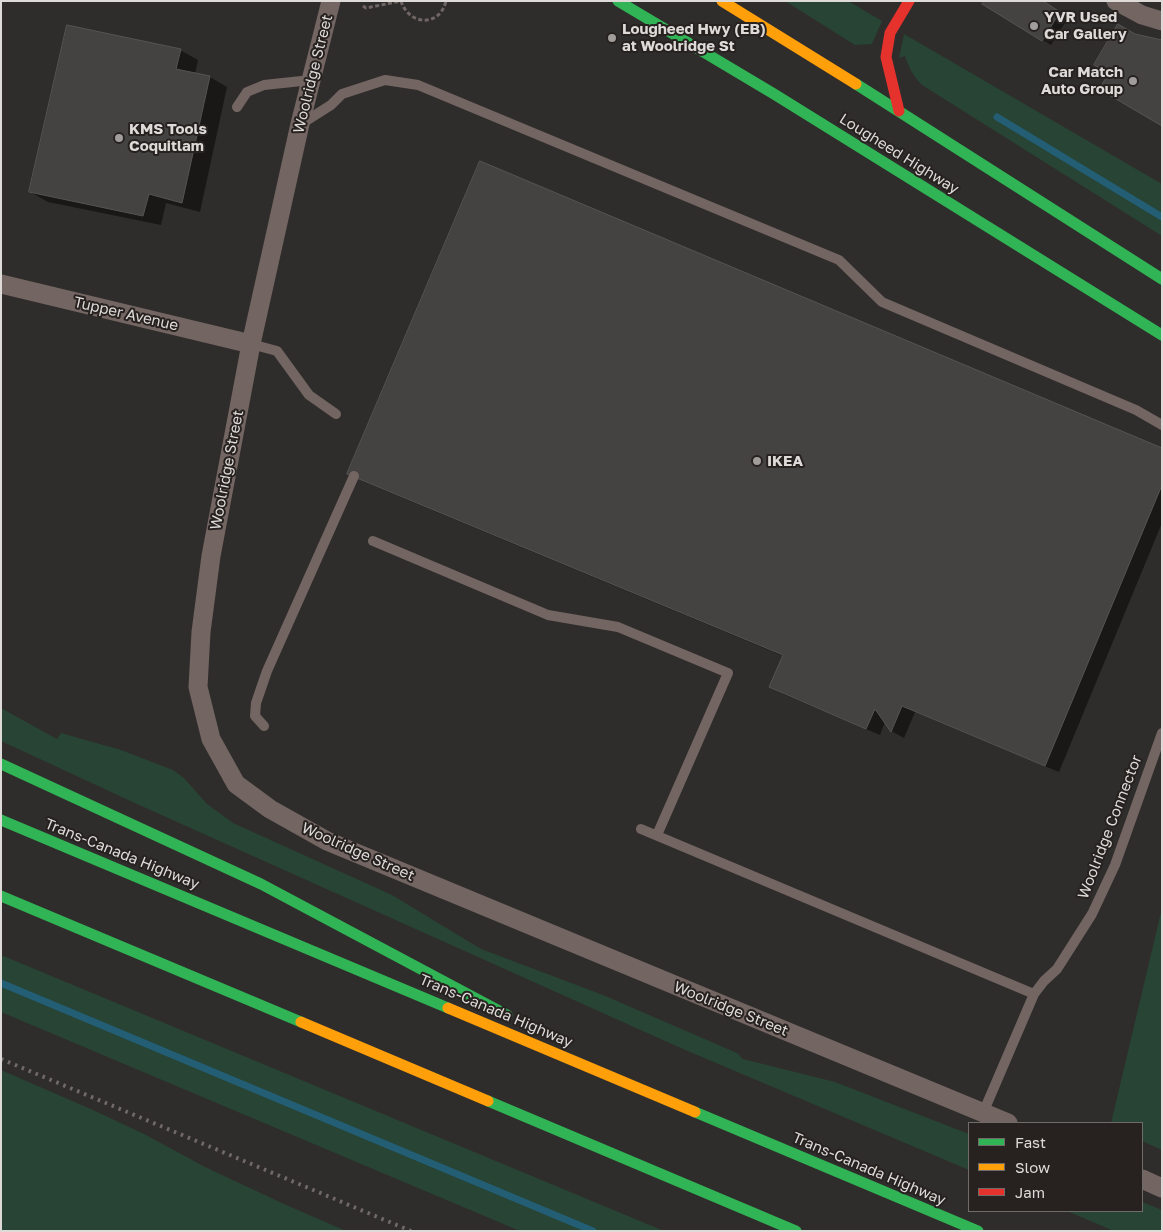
<!DOCTYPE html>
<html>
<head>
<meta charset="utf-8">
<style>
  body { margin:0 }
  #map { position:relative; width:1163px; height:1232px; overflow:hidden; background:#2f2d2b; font-family:"Golos Text",sans-serif }
  canvas { display:block }
  .frame { position:absolute; inset:0; border:2px solid #dddad8; pointer-events:none }
  .legend { position:absolute; left:968px; top:1122px; width:175px; height:90px; box-sizing:border-box; background:#272220; border:1px solid #706c6a; margin:0; padding:6px 9px; list-style:none; font-size:15px; color:#dddad8 }
  .legend li { display:flex; align-items:center; gap:10px; height:25px }
  .legend b { width:25px; border:1px solid #706c6a }
</style>
</head>
<body>
<div id="map">
<canvas width="1163" height="1232"></canvas>
<div class="frame"></div>
<ul class="legend">
<li><b style="height:6px;background:#30b455"></b>Fast</li>
<li><b style="height:6px;background:#ff9f0a"></b>Slow</li>
<li><b style="height:6px;background:#e5322d"></b>Jam</li>
</ul>
</div>
<script>
const ctx = document.querySelector('canvas').getContext('2d');
ctx.lineJoin = 'round';
function fill(path, color) {
  ctx.fillStyle = color;
  ctx.fill(path, 'evenodd');
}
function stroke(path, color, width, dash) {
  ctx.strokeStyle = color;
  ctx.lineWidth = width;
  ctx.lineCap = dash ? 'butt' : 'round';
  ctx.setLineDash(dash || []);
  ctx.stroke(path);
}
function drawText(font, color, halo, rows, align = 'center') {
  ctx.font = font + ' "Golos Text",sans-serif';
  ctx.lineWidth = 4;
  ctx.setLineDash([]);
  ctx.textBaseline = 'middle';
  ctx.strokeStyle = halo;
  ctx.fillStyle = color;
  for (const [text, x, y, turn = 0] of rows) {
    ctx.save();
    ctx.translate(x, y);
    ctx.rotate((+turn || 0) * Math.PI / 180);
    ctx.textAlign = isNaN(turn) ? turn : align;
    if (halo) ctx.strokeText(text, 0, 0);
    ctx.fillText(text, 0, 0);
    ctx.restore();
  }
}
fill(new Path2D(`
  M785 1H848L882 21 872 44 855 45Z
  M904 34 1162 184V236L922 85C913 76 909 68 905 56L899 58Z
  M1 708 57 739 61 733 121 750 173 770 184 778 207 804 233 823 392 895 481 949 603 995 737 1053 743 1059 835 1082 969 1134V1170L683 1049 137 804 1 741Z
  M1162 908V1150L1142 1141V1123H1111Z
  M1 955 664 1231H520L1 1012Z
  M1 1070 93 1110 146 1135 205 1167 284 1204 346 1231H1Z
  M1142 1202 1162 1210V1231H1114L1067 1211H1142Z`), '#274434');
fill(new Path2D(`
  M1041 1 1068 18 1051 45 984 4Z
  M180 50 198 60 195 74 210 77 227 87 200 212 166 203 161 225 48 202 30 192Z
  M1162 449V523L1059 772 915 712 904 738 891 731 885 722 880 735 783 694 770 687 783 656 362 481 349 473Z`), '#0007');
stroke(new Path2D(`
  M997 117 1162 217
  M1 983 593 1231`), '#235e75', 7);
const building = new Path2D(`
  M984 1H1043L1060 12 1042 41 982 4Z
  M1118 24 1135 34 1162 40V126L1099 89 1109 73 1094 65Z
  M67 25 181 49 176 69 210 76 182 203 149 194 143 216 29 192Z
  M480 161 1162 448V485L1045 766 902 706 891 732 875 709 866 729 769 687 783 655 347 474Z`);
fill(building, '#454342');
stroke(building, '#565453', 1);
stroke(new Path2D(`
  M401 1C409 26 440 27 446 1
  M363 6 366 8 401 1`), '#706765', 3, [4, 2.5]);
stroke(new Path2D(`
  M237 107 247 92 264 85 311 80
  M301 124 331 105 342 94 385 80 418 85 839 260 882 302 1136 410 1162 425
  M251 344 277 351 309 395 336 414
  M373 541 548 615 618 627 728 673 657 835
  M264 726 255 716 256 703 267 671 354 476
  M641 829 1034 994
  M983 1113 1034 994 1044 981 1057 969 1092 914 1115 865 1162 733`), '#736562', 10);
stroke(new Path2D(`
  M331 1 300 124 251 344 211 556 201 632 198 687 211 739 236 784 270 809 327 841 1008 1123
  M1116 1 1142 15 1162 21
  M1 284 251 344
  M1142 1179 1162 1188`), '#736562', 19);
stroke(new Path2D(`
  M618 1 774 94 1162 335
  M856 84 1162 279
  M1 764 261 884 507 1015
  M1 820 448 1008
  M1 896 301 1022
  M488 1101 796 1231
  M695 1112 978 1231`), '#30b455', 11);
stroke(new Path2D(`
  M722 1 856 84
  M448 1008 695 1112
  M301 1022 488 1101`), '#ff9f0a', 11);
stroke(new Path2D(`
  M899 111 886 57 890 33 909 1`), '#e5322d', 11);
stroke(new Path2D(`
  M1 1059 411 1231`), '#716a68', 4, [2.5, 5]);
for (const [x, y, r, color] of [
  [1034,26,5,"#a09d9b"],
  [612,38,5,"#a09d9b"],
  [1133,81,5,"#a09d9b"],
  [119,138,5,"#a09d9b"],
  [757,461,5,"#a09d9b"]
]) {
  const dot = new Path2D();
  dot.arc(x, y, r, 0, 2 * Math.PI);
  ctx.fillStyle = color;
  ctx.fill(dot);
  stroke(dot, '#272220', 2);
}
drawText('bold 15px', '#dddad8', '#272220', [
  ["YVR Used",1044,17],
  ["Car Gallery",1044,34],
  ["Lougheed Hwy (EB)",622,29],
  ["at Woolridge St",622,46],
  ["Car Match",1123,72,"right"],
  ["Auto Group",1123,89,"right"],
  ["KMS Tools",129,129],
  ["Coquitlam",129,146],
  ["IKEA",767,461]
], 'left');
drawText('15px', '#dddad8', '#272220', [
  ["Woolridge Street",313,74,-76],
  ["Lougheed Highway",899,154,32],
  ["Tupper Avenue",126,314,13],
  ["Woolridge Street",227,470,-79],
  ["Woolridge Connector",1110,827,-69],
  ["Woolridge Street",358,852,24],
  ["Trans-Canada Highway",122,854,22],
  ["Woolridge Street",731,1009,22],
  ["Trans-Canada Highway",496,1011,23],
  ["Trans-Canada Highway",869,1169,23]
]);
</script>
</body>
</html>
